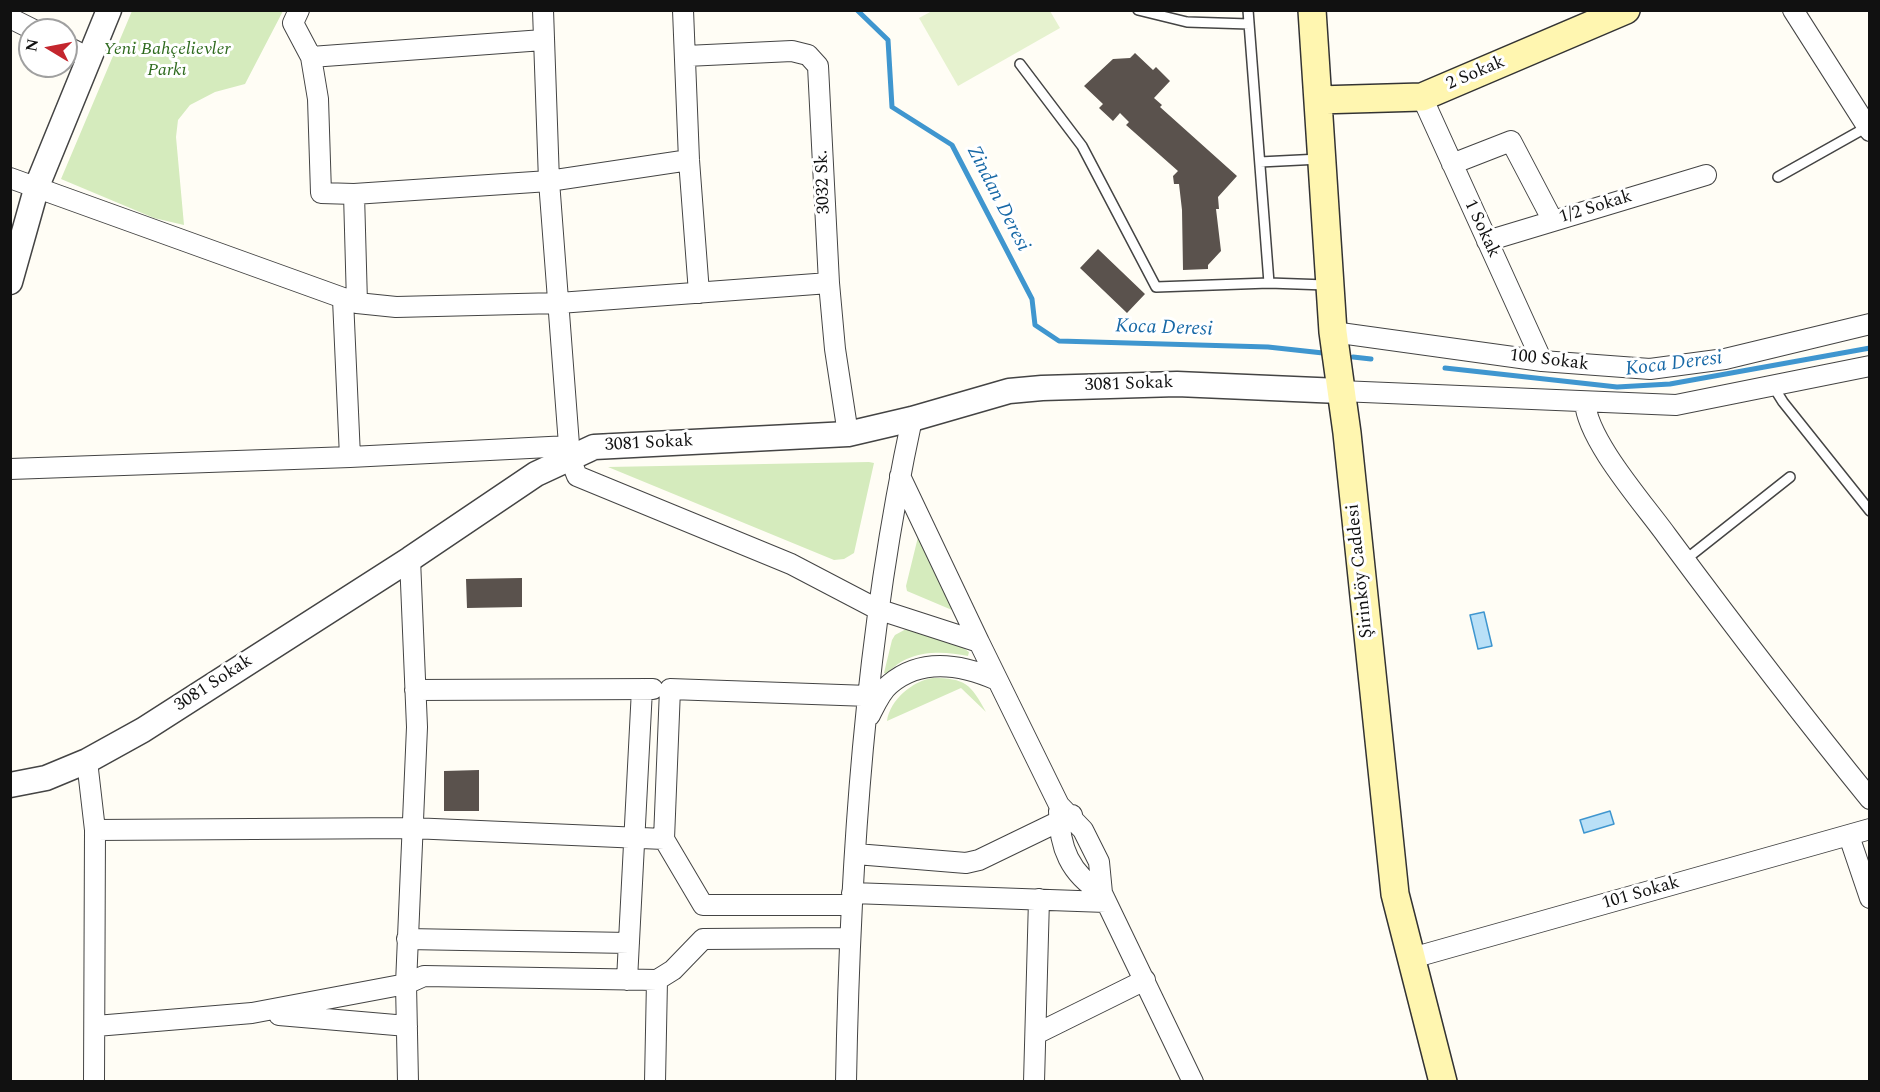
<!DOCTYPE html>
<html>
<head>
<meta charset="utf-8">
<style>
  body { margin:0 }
  #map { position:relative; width:1880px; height:1092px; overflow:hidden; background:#fffdf5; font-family:Spectral,serif }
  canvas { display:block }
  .frame { position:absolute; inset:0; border:12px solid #111; pointer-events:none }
  .north { position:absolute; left:18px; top:18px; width:60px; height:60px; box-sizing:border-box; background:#fff; border:2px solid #a0a0a0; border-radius:50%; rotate:280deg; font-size:16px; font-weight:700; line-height:24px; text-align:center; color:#111 }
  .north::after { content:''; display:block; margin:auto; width:21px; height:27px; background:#c4262e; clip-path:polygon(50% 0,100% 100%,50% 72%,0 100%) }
</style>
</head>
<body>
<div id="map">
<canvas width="1880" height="1092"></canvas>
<div class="frame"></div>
<div class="north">N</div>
</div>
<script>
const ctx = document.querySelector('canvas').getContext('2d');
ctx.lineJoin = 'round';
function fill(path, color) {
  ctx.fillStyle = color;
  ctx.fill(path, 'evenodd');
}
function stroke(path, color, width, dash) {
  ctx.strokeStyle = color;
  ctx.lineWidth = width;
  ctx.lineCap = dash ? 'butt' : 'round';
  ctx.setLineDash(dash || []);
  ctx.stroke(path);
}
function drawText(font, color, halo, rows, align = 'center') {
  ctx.font = font + ' Spectral,serif';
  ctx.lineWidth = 6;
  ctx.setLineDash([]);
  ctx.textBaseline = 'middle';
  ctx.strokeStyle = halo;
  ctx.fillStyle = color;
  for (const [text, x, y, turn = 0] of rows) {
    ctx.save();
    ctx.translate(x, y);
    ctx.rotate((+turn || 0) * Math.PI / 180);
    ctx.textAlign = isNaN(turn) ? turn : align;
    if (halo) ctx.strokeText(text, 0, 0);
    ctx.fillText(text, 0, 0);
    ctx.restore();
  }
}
fill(new Path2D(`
  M132 11H283L245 84 215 92 190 105 178 120 176 137 184 225 154 218 61 179Z
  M869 462 874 463 854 553 844 559 834 560 608 467Z
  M918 537 920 538 952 610 907 591 906 586Z
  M908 628 962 647 969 652 968 656C940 650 907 650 887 674L884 673 892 640 895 635Z
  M933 678C965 678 971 684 986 712L961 688 887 721C890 700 912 681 933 678Z`), '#d5ebbd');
fill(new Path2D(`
  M932 11H1050L1060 28 958 86 919 18Z`), '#e6f2cf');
const water = new Path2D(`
  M1484 612 1492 646 1478 649 1470 615Z
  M1610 811 1614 824 1584 833 1580 820Z`);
fill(water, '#b9e0f7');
stroke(water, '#3f96cf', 1.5);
stroke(new Path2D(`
  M857 10 888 40 892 107 952 145 1032 299 1035 325 1059 341 1268 347 1323 353
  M1353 357 1371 359
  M1445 368 1617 387 1670 384 1870 348`), '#3f96cf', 5);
fill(new Path2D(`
  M1135 53 1153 70 1156 67 1170 81 1154 98 1162 105 1160 107 1237 176 1218 197 1219 209H1216L1221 251 1208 265V269L1183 270 1182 210 1179 184H1174L1173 176 1178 171 1126 125 1129 122 1120 113 1113 121 1099 108 1103 104 1084 86 1113 59 1130 58Z
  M1098 249 1145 294 1127 313 1080 268Z
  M522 578V607L467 608 466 579Z
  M479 770V811H444V771Z`), '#5a524d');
const service = new Path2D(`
  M1138 10 1187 22 1249 24
  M1248 10 1269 283
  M1020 64 1082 146 1156 287 1269 283 1326 285
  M1260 162 1320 159
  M1778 177 1867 127
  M1773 386 1783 402 1870 511
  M1685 560 1790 477`);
const minor = new Path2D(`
  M299 10 293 23 311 57 318 99 321 193 354 194 357 303
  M543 10 549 181 570 458 577 476 791 564 877 609 979 642 1059 805 1083 830 1099 862 1102 893 1193 1082
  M683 10 689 160 699 293
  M1793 10 1870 131
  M10 18 34 30
  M66 46 89 58
  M686 56 792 51 808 55 818 66 829 283 835 349 848 434
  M311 57 543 40
  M1422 97 1542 361
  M1452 164 1511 141 1553 221
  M10 178 357 303 396 307 559 303 829 283
  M354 194 549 181 689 160
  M1487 241 1706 175
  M343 299 350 457
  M1333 332 1542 361 1650 369 1725 359 1870 324
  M1340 391 1676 405 1870 366
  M1585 402C1587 440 1644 504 1667 536 1733 625 1800 713 1870 799
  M10 469 350 457 569 446
  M900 476 979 642
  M415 690 653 689
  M870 715C875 705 881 691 890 684 922 657 963 665 997 680
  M87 761 95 830 94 1082
  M1059 811C1059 847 1070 874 1102 893
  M95 830 411 828 664 839
  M1849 836 1870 898
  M856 854 966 863 979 860 1072 815
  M852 893 1106 902
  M851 905H703L664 839 670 689 869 696
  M407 939 629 943
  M1412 958 1870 829
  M627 980 642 689
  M657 980 673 970 703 939 848 938
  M279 1015 407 1026
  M96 1026 252 1013 406 984 424 976 657 980 655 1082
  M1036 1034 1145 980
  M408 1082 406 984 417 727 410 559
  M846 1082C850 860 865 636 912 419
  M1034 1082 1039 899`);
const tertiary = new Path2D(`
  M10 282 37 186 109 10
  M10 785 46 778 87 761 143 730 410 559 536 474 594 447 848 434 912 419 1009 391 1042 388 1177 384 1340 391`);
const secondary = new Path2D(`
  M1312 10 1333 332 1347 433 1395 894 1443 1082
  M1318 100 1422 97 1626 10`);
stroke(service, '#444', 12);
stroke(minor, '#444', 22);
stroke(tertiary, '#444', 27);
stroke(secondary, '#333', 30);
stroke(service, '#fff', 9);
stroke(minor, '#fff', 20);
stroke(tertiary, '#fff', 24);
stroke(secondary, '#fff6b0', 27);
drawText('italic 18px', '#2f6b1f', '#fff', [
  ["Yeni Bahçelievler",167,50],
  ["Parkı",167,71]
]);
drawText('18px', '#111', '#fff', [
  ["2 Sokak",1476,74,-23],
  ["3032 Sk.",824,182,-92],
  ["1/2 Sokak",1596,208,-17],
  ["1 Sokak",1481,229,65],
  ["100 Sokak",1549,361,7],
  ["3081 Sokak",1129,385,-2],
  ["3081 Sokak",649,444,-3],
  ["Şirinköy Caddesi",1361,571,-96],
  ["3081 Sokak",214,684,-33],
  ["101 Sokak",1641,894,-16]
]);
drawText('italic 20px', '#1768a6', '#fff', [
  ["Zindan Deresi",997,199,63],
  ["Koca Deresi",1164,329,2],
  ["Koca Deresi",1674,365,-7]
]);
</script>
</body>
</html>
